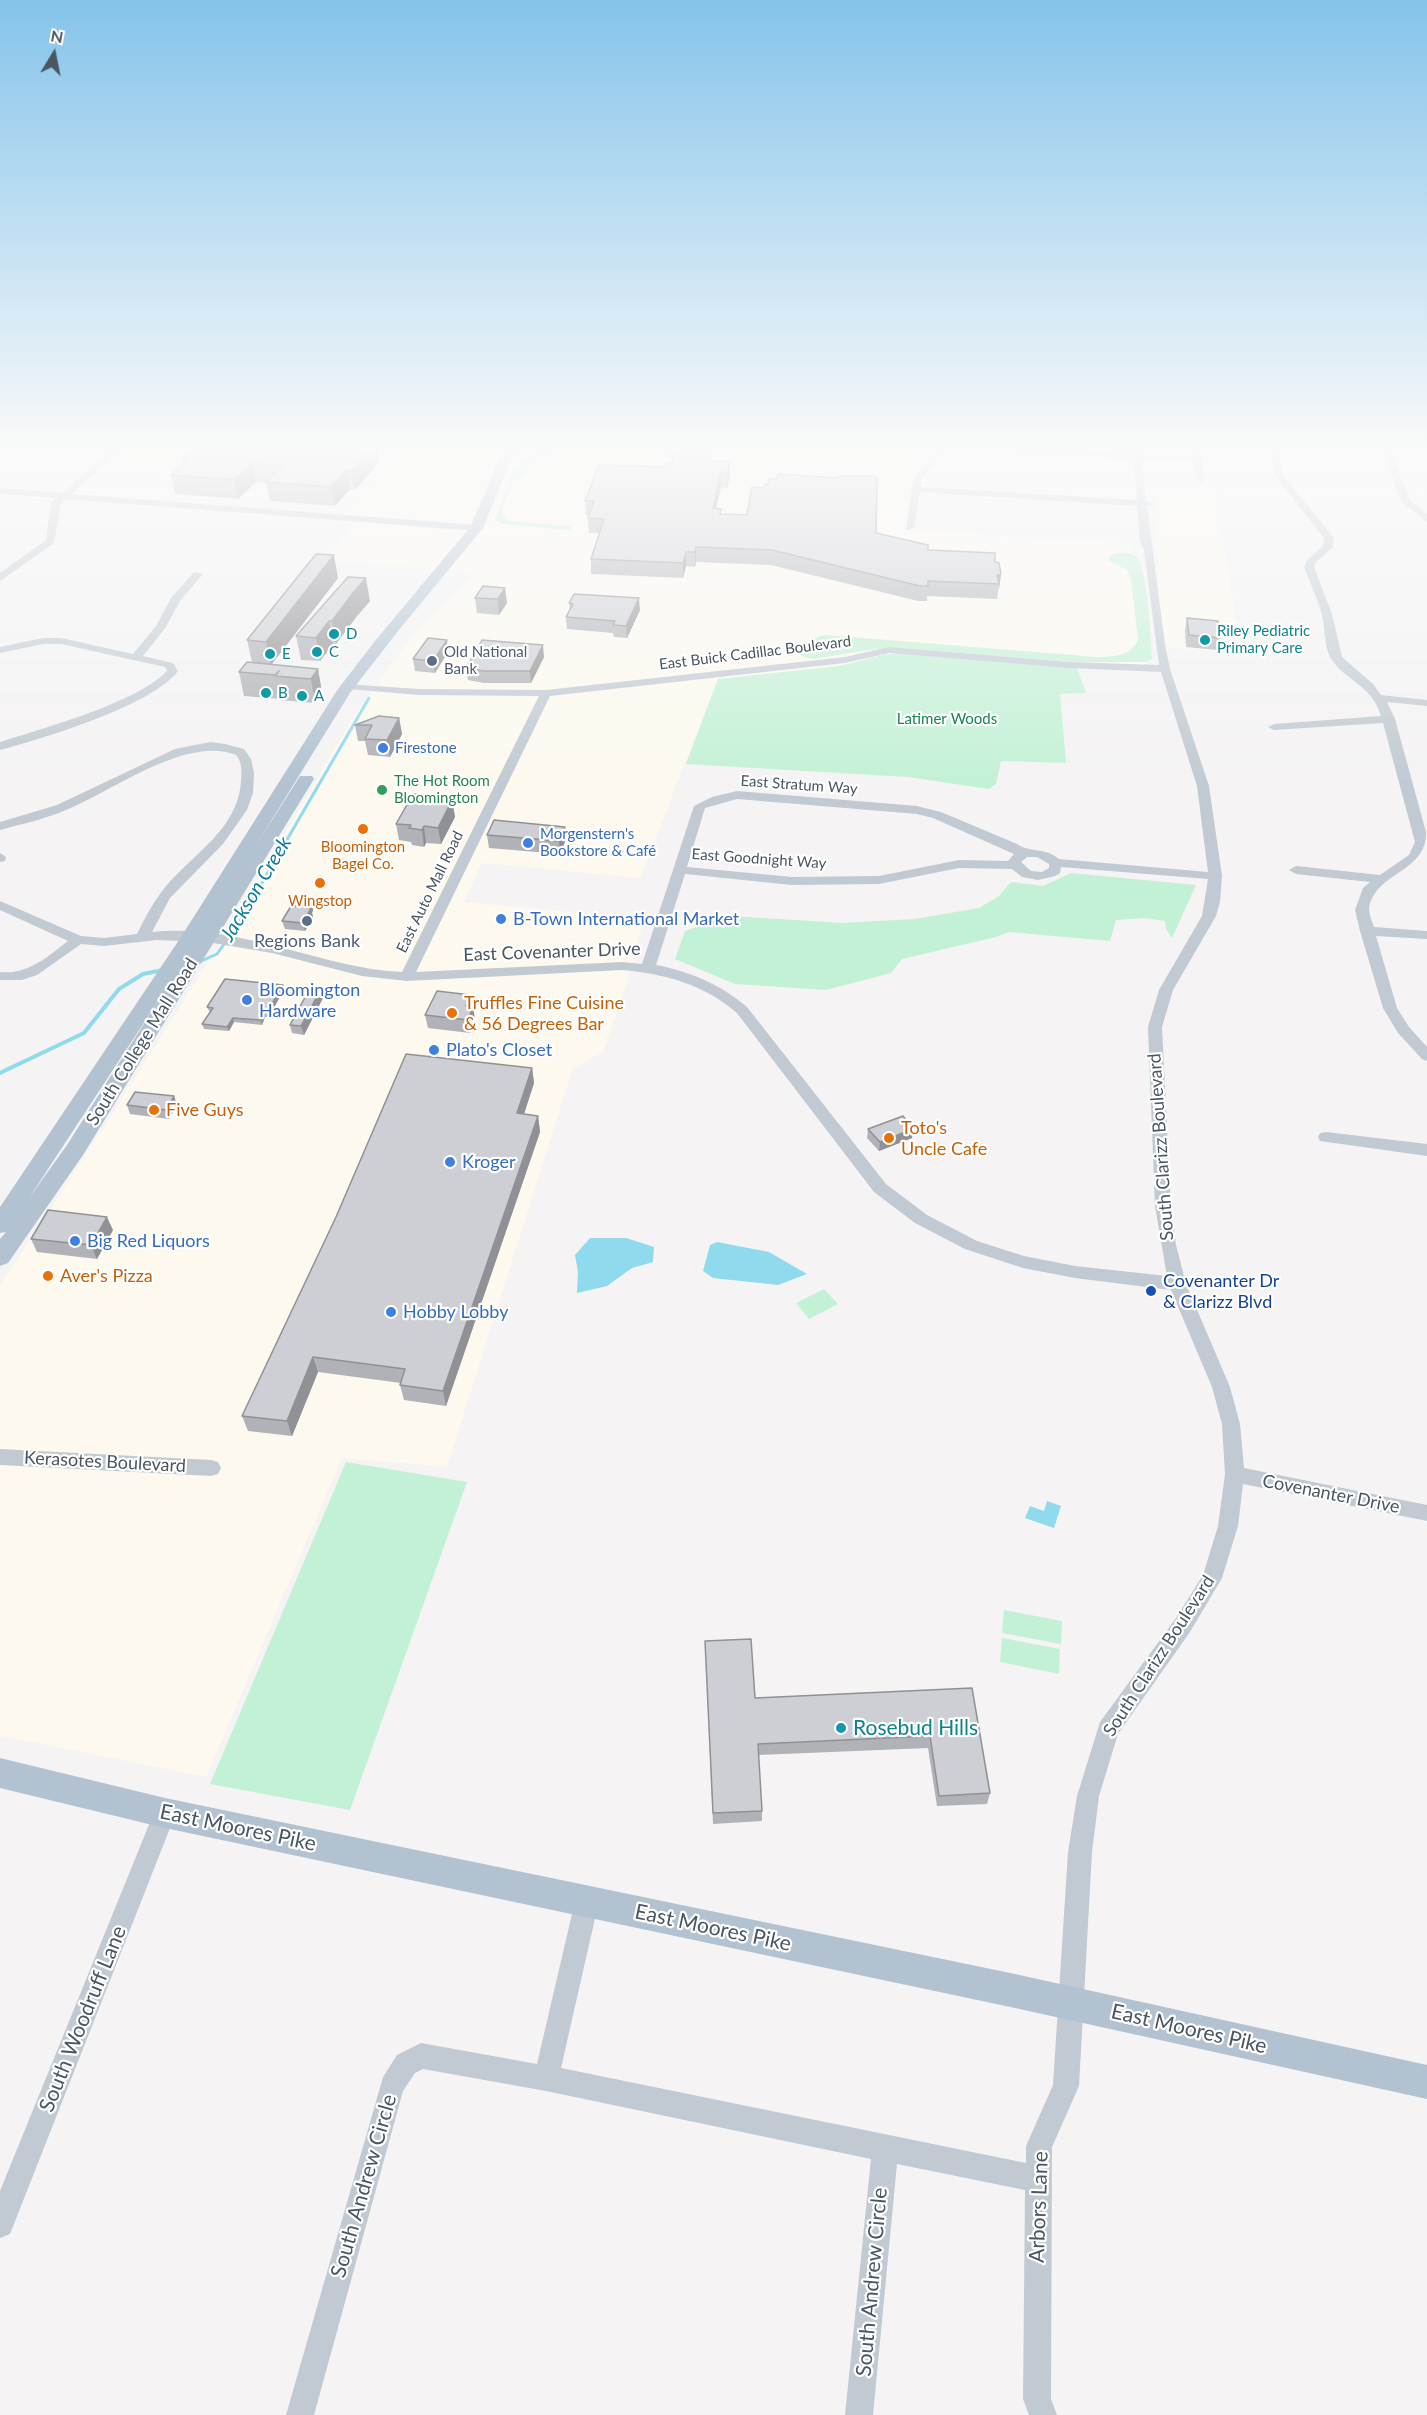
<!DOCTYPE html>
<html>
<head>
<meta charset="utf-8">
<style>
  body { margin:0 }
  #map { position:relative; width:1427px; height:2415px; overflow:hidden; background:#f5f3f3; font-family:Lato,sans-serif }
  canvas { display:block }
  .north { position:absolute; left:24px; top:24px; width:60px; height:60px; -webkit-text-stroke:4px #fff; paint-order:stroke; rotate:10deg; font-size:16px; font-weight:700; line-height:24px; text-align:center; color:#4a5661 }
  .north::after { content:''; display:block; margin:auto; width:21px; height:27px; background:#4a5661; clip-path:polygon(50% 0,100% 100%,50% 72%,0 100%) }
</style>
</head>
<body>
<div id="map">
<canvas width="1427" height="2415"></canvas>
<div class="north">N</div>
</div>
<script>
const ctx = document.querySelector('canvas').getContext('2d');
ctx.lineJoin = 'round';
function fill(path, color) {
  ctx.fillStyle = color;
  ctx.fill(path, 'evenodd');
}
function stroke(path, color, width, dash) {
  ctx.strokeStyle = color;
  ctx.lineWidth = width;
  ctx.lineCap = dash ? 'butt' : 'round';
  ctx.setLineDash(dash || []);
  ctx.stroke(path);
}
function drawText(font, color, halo, rows, align = 'center') {
  ctx.font = font + ' Lato,sans-serif';
  ctx.lineWidth = 4.5;
  ctx.setLineDash([]);
  ctx.textBaseline = 'middle';
  ctx.strokeStyle = halo;
  ctx.fillStyle = color;
  for (const [text, x, y, turn = 0] of rows) {
    ctx.save();
    ctx.translate(x, y);
    ctx.rotate((+turn || 0) * Math.PI / 180);
    ctx.textAlign = isNaN(turn) ? turn : align;
    if (halo) ctx.strokeText(text, 0, 0);
    ctx.fillText(text, 0, 0);
    ctx.restore();
  }
}
fill(new Path2D(`
  M126 447H210L175 479 93 473Z
  M338 447H936L907 530 1132 544 1148 673 929 654H886L839 666 718 679 640 878 482 863 464 902 644 919 626 986 603 1052 573 1068 447 1467 342 1458 206 1777 0 1736V1285L104 1127 228 930 354 716 411 638 477 572 326 560 355 523 347 512 397 452Z
  M952 447H1143L1141 458Z
  M1153 485 1215 489 1241 653 1167 647 1158 599V549Z`), '#fdf9ef');
fill(new Path2D(`
  M528 457 534 461H530L524 475H531L514 479 502 507V513L508 521 572 526 570 530 502 524 495 520 515 468H520V461Z
  M1122 552 1132 554 1139 558C1149 591 1150 625 1152 659L1146 662H1072L899 648 876 649 813 659 803 657 800 654C805 643 815 636 826 635L1097 657C1112 657 1132 656 1138 640L1131 579 1127 570 1109 561V556Z
  M886 654H929L1077 668 1086 693 1060 694 1066 763 1001 761 996 784 989 789 908 777 686 764 718 679 839 666Z
  M1071 873 1196 885 1172 938 1166 929 1165 921 1144 918 1116 920 1110 941 1009 932 996 937 902 959 891 973 826 990 735 984 675 959 685 931 730 916 843 923 915 919 979 908 999 896 1011 882 1043 886Z
  M824 1289 838 1304 809 1319 796 1303Z
  M346 1462 467 1482 350 1810 210 1784Z
  M1004 1610 1062 1621 1061 1644 1002 1633Z
  M1002 1638 1060 1649 1059 1674 1000 1662Z`), '#c3f1d5');
fill(new Path2D(`
  M590 1238H626L654 1247 653 1262 632 1268 607 1286 577 1293 578 1272 575 1255Z
  M717 1242 769 1252 807 1274 778 1285 713 1278 703 1271 710 1245Z
  M1047 1501 1061 1506 1054 1528 1025 1518 1030 1506 1044 1511Z`), '#90daee');
stroke(new Path2D(`
  M199 962 217 954 237 926 369 698`), '#90daee', 3);
stroke(new Path2D(`
  M0 1073 84 1033 119 989 143 974 163 970`), '#90daee', 4);
fill(new Path2D(`
  M114 447H123L72 494 477 525 482 528 477 531 66 499 61 504 54 543 0 581V573L46 540 51 503 56 498 0 494V488L62 493Z
  M938 447H946L921 481V487L1137 500 1134 459 975 450 971 447H1014L1133 454V447H1141L1142 454H1193V447L1200 448 1205 480 1201 483 1197 480 1193 460H1142L1146 501 1156 504 1147 506 1165 645 1170 669 1209 786 1222 876 1220 902 1216 916 1173 990 1162 1027 1171 1206 1176 1245 1186 1284 1230 1387 1240 1424 1244 1468 1427 1505V1521L1243 1484 1238 1526 1222 1578 1190 1632 1118 1734 1099 1796 1092 1852 1079 2086 1052 2147 1051 2399 1057 2415H1029L1023 2399 1025 2190 897 2164 873 2415H845L871 2159 546 2091 423 2069 415 2073 403 2091 314 2415H286L383 2077 397 2055 421 2043 537 2064 575 1901 579 1893 587 1889 595 1893 599 1901 561 2068 1026 2163V2146L1053 2085 1068 1852 1077 1796 1100 1722 1176 1618 1203 1575 1218 1526 1225 1474 1222 1424 1212 1387 1171 1290 1075 1278 1023 1268 965 1249 915 1223 874 1192 737 1013C703 984 666 974 622 970L407 981 362 976 272 953 207 942 157 940 104 946 81 944 37 975 22 980H0V972C28 975 47 957 68 941L0 910V901L81 936 104 938 137 934C144 920 151 906 160 894 188 856 238 832 241 781 242 771 242 762 236 755 186 735 113 791 66 810 45 819 22 824 0 830V822L57 805 175 749 210 742 225 744 244 749 251 759 254 773 253 793 247 810 223 844 170 898 152 932C223 924 293 954 361 967 374 970 389 971 402 972L539 696 419 695 348 689 342 686 344 684 419 689 546 690 845 657 889 647 1070 662 1159 665 1144 550 1140 542 1137 506 920 492 914 528 906 530 913 481ZM889 653 1070 668 1161 672 1197 786 1208 872 1059 859C1045 847 1030 853 1017 844L941 812 917 806 737 791 712 797 694 806 642 964 622 962 416 972 550 696 845 663ZM737 799 917 814 933 818 1014 854 1008 861 959 860 879 876 792 877 687 867 705 808ZM1027 857H1037L1049 864V868L1042 872 1031 871 1021 862ZM1061 867 1208 879 1202 916 1159 990 1148 1027 1155 1206 1167 1276 1075 1266 1024 1256 977 1241 927 1215 886 1184 747 1007C720 984 691 972 656 965L685 874 792 885 879 884 959 868 1012 869 1022 877 1038 880 1055 876 1060 873Z
  M1268 447H1276L1282 472 1287 480 1334 538 1333 547 1316 562 1314 567 1332 614 1342 657 1373 684 1381 695 1427 700V706L1387 702 1395 719 1426 832C1427 873 1374 872 1369 909 1369 914 1372 922 1374 927L1427 931V939L1376 936 1397 1008 1409 1027 1427 1047V1061L1422 1059 1398 1033 1383 1008 1360 931 1355 910 1363 888 1370 882 1296 874 1289 870 1296 866 1380 875 1409 855 1415 842 1383 723 1274 730 1268 727 1274 724 1381 716C1372 684 1343 680 1330 657 1324 644 1325 629 1322 615 1318 599 1310 583 1304 567L1308 559 1323 546 1324 538 1279 481 1274 472Z
  M1381 447H1389L1410 500 1427 514V522L1401 501Z
  M194 572 203 574 180 601 166 627 143 656 173 663 178 671C153 705 42 739 0 750V742C44 728 136 703 167 671L165 667 61 644H43L0 653V647L43 638H61L133 654 156 626 171 598Z
  M0 853 6 857 5 861 0 862Z
  M1326 1132 1427 1144V1156L1320 1141 1318 1137 1320 1133Z
  M0 1449 211 1460 218 1462 221 1468 218 1474 211 1476 0 1465Z
  M165 1802 173 1805 176 1813 10 2234 0 2238V2191L157 1805Z`), '#c1cad2');
fill(new Path2D(`
  M508 447H521L513 454 483 528 398 631 350 693 255 847 300 776H312L314 779 83 1155 8 1263 0 1266V1239L6 1232 0 1233V1207L181 937 338 689 375 641 471 526 502 452ZM164 992 67 1145 29 1198Z
  M0 1758 165 1798 1015 1974 1427 2065V2099L1015 2008 165 1828 0 1788Z`), '#b3c2d1');
fill(new Path2D(`
  M194 447H377L379 462 355 490 350 489 335 506 270 501 266 483 256 482 238 499 175 494 171 475 183 464 182 458Z
  M532 447H555L552 454H533Z
  M663 447H702L713 462H730V476L727 488 721 487 716 508 721 509V514L876 533 928 550 995 562 1001 574 997 599 927 596V601H918L771 565 696 562 695 567 686 566 683 578 591 574V559L599 533H589L588 518 589 516 586 515 585 501 666 467 672 463V461Z
  M338 578 272 664 318 669 322 693 315 703 280 700V699L244 696 239 672 252 662 247 640Z
  M483 586 507 603 499 615 477 613 475 598Z
  M370 601 357 616 336 644H333L320 661 301 660 296 636Z
  M569 603 640 610 627 638 614 637 613 633 567 629 566 617 570 611Z
  M1187 618 1220 638 1217 650 1186 647 1185 630Z
  M448 652 435 673 415 671 413 659Z
  M544 657 531 683H484L468 680 466 668Z
  M399 718 402 734 390 757 368 755 365 741H358L355 725Z
  M452 800 455 817 441 844 426 843 424 847 412 845 411 842 399 840 396 824Z
  M487 835 566 839 560 854 489 848Z
  M311 902 313 910 312 913 313 917 305 931 285 929 282 921Z
  M283 985 284 989 269 1017H265L262 1025 234 1022 229 1031 204 1029 202 1024 210 1012 209 1011 207 1007Z
  M321 989 323 998 304 1035 292 1033 290 1025Z
  M471 995 475 1020 470 1033 428 1028 425 1015Z
  M532 1068 534 1083 524 1114 538 1116 540 1132 446 1406 404 1400 400 1385 401 1383 318 1372 292 1436 248 1431 242 1416Z
  M174 1096 177 1105 169 1119 130 1114 127 1105Z
  M868 1129 912 1138 879 1151 867 1138Z
  M113 1230 97 1259 37 1252 31 1239Z
  M705 1641 755 1698 972 1688 990 1793 987 1804 937 1806 928 1748 758 1755 762 1811V1821L713 1824Z`), '#b0b2b7');
fill(new Path2D(`
  M373 447H377L379 462 355 490 352 471Z
  M730 462V476L727 488V474Z
  M252 463 256 482 238 499 234 480Z
  M347 470 350 489 335 506 331 487Z
  M721 473V487L713 523V508Z
  M696 547V562L695 567V552Z
  M686 552V566L683 578V563Z
  M334 555 338 578 271 665 266 642Z
  M1001 574 999 589V584L997 575Z
  M366 578 370 601 357 616 336 644 332 621 353 593Z
  M505 588 507 603 499 615 498 599Z
  M639 598 640 610 627 638 626 626Z
  M329 621 333 644 320 661 316 638Z
  M447 640 448 652 435 673 433 661Z
  M543 645 544 657 531 683 530 671Z
  M318 669 322 693 315 703 311 679Z
  M399 718 402 734 390 757 387 740Z
  M452 800 455 817 441 844 438 828Z
  M424 826 426 843 424 847 422 830Z
  M565 827 566 839 560 854 559 841Z
  M311 902 313 910 312 913 313 917 305 931 303 923 308 908Z
  M283 985 284 989 269 1017 267 1012Z
  M321 989 323 998 304 1035 301 1026Z
  M471 995 472 1008 466 1006Z
  M473 1007 475 1020 470 1033 468 1020Z
  M264 1012 265 1017 262 1025 260 1020Z
  M233 1018 234 1022 229 1031 227 1027Z
  M532 1068 534 1083 519 1129 517 1113Z
  M174 1096 177 1105 169 1119 166 1110Z
  M538 1116 540 1132 446 1406 443 1391Z
  M913 1129 912 1138 879 1151 880 1142Z
  M107 1217 113 1230 97 1259 91 1245Z
  M313 1357 318 1372 292 1436 287 1421Z`), '#909195');
const building = new Path2D(`
  M194 447H373L352 471 347 470 331 487 266 482 282 466 252 463 234 480 171 475 189 459 182 458Z
  M672 447H702L705 452H713L711 461 730 462 727 474 721 473 713 508 721 509 720 514 747 515 752 487 764 488 765 484H768L769 479H777L778 474 838 478 839 476H874L877 478 876 533 928 545V550L995 553V562L999 563 1001 574 997 575 999 584 928 581V586H920L772 550 696 547 695 552H686L683 563 591 559 604 519 588 518 594 501H585L599 465 666 467 667 463H672L675 451Z
  M316 554 334 555 266 642 247 640Z
  M348 577 366 578 353 593 332 621H329L316 638 296 636Z
  M483 586 505 588 498 599 475 598Z
  M574 594 639 598 626 626 613 625 615 621 566 617 573 604 569 603Z
  M1187 618 1218 621 1220 638 1189 635Z
  M428 638 447 640 433 661 413 659Z
  M482 640 543 645 530 671H483L466 668Z
  M247 662 318 669 311 679 275 676 279 671 275 675 239 672Z
  M379 716 399 718 387 740 365 739 372 725H355Z
  M413 794 447 796 452 800 438 828 424 826 422 830 409 828 411 825 396 824Z
  M494 820 565 827 559 841 487 835Z
  M298 901 311 902 308 908H311L303 923 282 921 291 906 295 907Z
  M225 979 283 985 267 1012H264L260 1020 233 1018 227 1027 202 1024 213 1008 207 1007Z
  M310 988 321 989 301 1026 290 1025Z
  M437 991 471 995 466 1006 473 1007 468 1020 425 1015Z
  M406 1054 532 1068 517 1113 538 1116 443 1391 400 1385 405 1369 313 1357 287 1421 242 1416 336 1217Z
  M135 1092 174 1096 166 1110 127 1105Z
  M903 1116 913 1129 880 1142 868 1129Z
  M48 1210 107 1217 91 1245 31 1239Z
  M751 1639 755 1698 972 1688 990 1793 939 1796 930 1736 758 1744 762 1811 713 1813 705 1641Z`);
fill(building, '#cdcfd5');
stroke(building, '#909195', 1.5);
const sky = ctx.createLinearGradient(0, 0, 0, 785);
sky.addColorStop(0, '#85c3ea');
sky.addColorStop(0.57, '#fafafa');
sky.addColorStop(1, '#fafafa00');
ctx.fillStyle = sky;
ctx.fillRect(0, 0, 1427, 785);
for (const [x, y, r, color] of [
  [334,634,6,"#0f9aa8"],
  [1205,640,6,"#0f9aa8"],
  [317,652,6,"#0f9aa8"],
  [270,654,6,"#0f9aa8"],
  [432,661,6,"#5c6f8a"],
  [266,693,6,"#0f9aa8"],
  [302,696,6,"#0f9aa8"],
  [383,748,6,"#3f7fe0"],
  [382,790,6,"#2e9e5b"],
  [363,829,6,"#e8710a"],
  [528,843,6,"#3f7fe0"],
  [320,883,6,"#e8710a"],
  [501,919,6,"#3f7fe0"],
  [307,921,6,"#5c6f8a"],
  [247,1000,6,"#3f7fe0"],
  [452,1013,6,"#e8710a"],
  [434,1050,6,"#3f7fe0"],
  [154,1110,6,"#e8710a"],
  [889,1138,6,"#e8710a"],
  [450,1162,6,"#3f7fe0"],
  [75,1241,6,"#3f7fe0"],
  [48,1276,6,"#e8710a"],
  [1151,1291,6,"#1a4fb4"],
  [391,1312,6,"#3f7fe0"],
  [841,1728,6,"#0f9aa8"]
]) {
  const dot = new Path2D();
  dot.arc(x, y, r, 0, 2 * Math.PI);
  ctx.fillStyle = color;
  ctx.fill(dot);
  stroke(dot, '#fff', 2);
}
drawText('15px', '#0d838f', '#fff', [
  ["Riley Pediatric",1217,631],
  ["Primary Care",1217,648],
  ["D",346,634],
  ["C",329,652],
  ["E",282,654],
  ["B",278,693],
  ["A",314,696]
], 'left');
drawText('15px', '#4e5e75', '#fff', [
  ["Old National",444,652],
  ["Bank",444,669]
], 'left');
drawText('15px', '#4a5661', '#fff', [
  ["East Buick Cadillac Boulevard",755,653,-7],
  ["East Stratum Way",799,785,4],
  ["East Goodnight Way",759,859,4],
  ["East Auto Mall Road",430,892,-64]
]);
drawText('15px', '#17864f', '#fff', [
  ["Latimer Woods",947,719]
]);
drawText('15px', '#366cbe', '#fff', [
  ["Firestone",395,748],
  ["Morgenstern's",540,834],
  ["Bookstore & Café",540,851]
], 'left');
drawText('15px', '#27864d', '#fff', [
  ["The Hot Room",394,781],
  ["Bloomington",394,798]
], 'left');
drawText('15px', '#c56008', '#fff', [
  ["Bloomington",363,847],
  ["Bagel Co.",363,864],
  ["Wingstop",320,901]
]);
drawText('18px', '#366cbe', '#fff', [
  ["B-Town International Market",513,919],
  ["Bloomington",259,990],
  ["Hardware",259,1011],
  ["Plato's Closet",446,1050],
  ["Kroger",462,1162],
  ["Big Red Liquors",87,1241],
  ["Hobby Lobby",403,1312]
], 'left');
drawText('18px', '#4e5e75', '#fff', [
  ["Regions Bank",307,941]
]);
drawText('18px', '#4a5661', '#fff', [
  ["East Covenanter Drive",552,952,-2],
  ["South College Mall Road",142,1042,-58],
  ["South Clarizz Boulevard",1161,1147,-94],
  ["Kerasotes Boulevard",105,1462,3],
  ["Covenanter Drive",1331,1494,11],
  ["South Clarizz Boulevard",1159,1656,-57]
]);
drawText('18px', '#c56008', '#fff', [
  ["Truffles Fine Cuisine",464,1003],
  ["& 56 Degrees Bar",464,1024],
  ["Five Guys",166,1110],
  ["Toto's",901,1128],
  ["Uncle Cafe",901,1149],
  ["Aver's Pizza",60,1276]
], 'left');
drawText('18px', '#164399', '#fff', [
  ["Covenanter Dr",1163,1281],
  ["& Clarizz Blvd",1163,1302]
], 'left');
drawText('italic 20px', '#0c7c9b', '#fff', [
  ["Jackson Creek",256,889,-59]
]);
drawText('21px', '#0d838f', '#fff', [
  ["Rosebud Hills",853,1728]
], 'left');
drawText('21px', '#4a5661', '#fff', [
  ["East Moores Pike",238,1828,12],
  ["East Moores Pike",713,1928,12],
  ["South Woodruff Lane",83,2019,-68],
  ["East Moores Pike",1189,2029,13],
  ["South Andrew Circle",364,2186,-74],
  ["Arbors Lane",1039,2207,-88],
  ["South Andrew Circle",872,2282,-85]
]);
</script>
</body>
</html>
